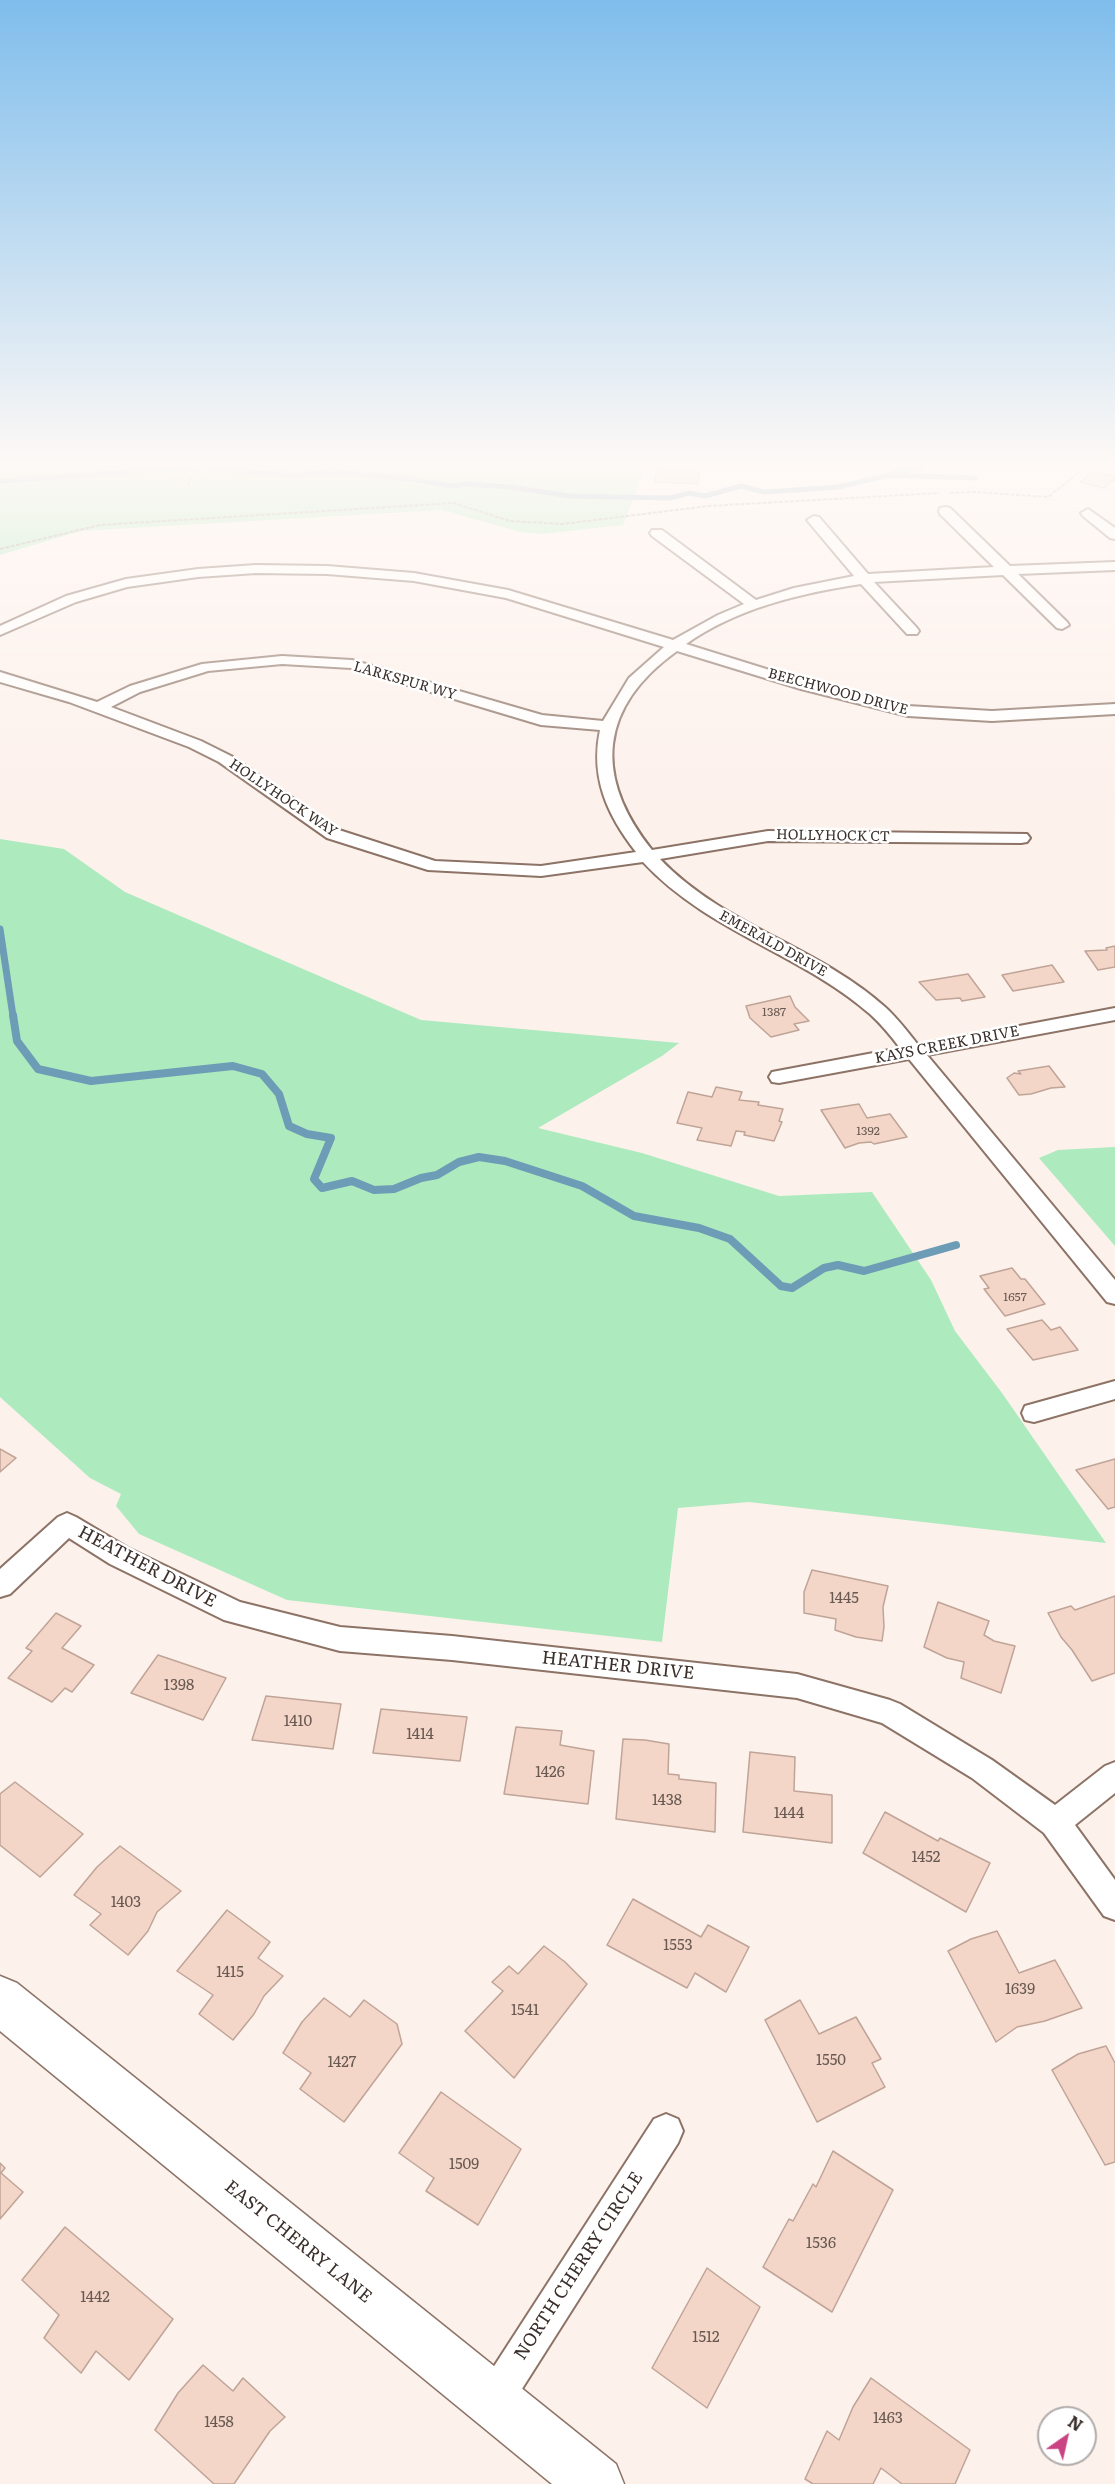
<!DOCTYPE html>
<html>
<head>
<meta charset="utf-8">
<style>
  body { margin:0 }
  #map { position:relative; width:1115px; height:2484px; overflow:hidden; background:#fdf1ec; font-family:Literata,serif }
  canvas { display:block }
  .north { position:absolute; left:1037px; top:2406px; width:60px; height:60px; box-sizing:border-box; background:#fff; border:2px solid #b0acaa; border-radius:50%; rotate:34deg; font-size:16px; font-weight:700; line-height:24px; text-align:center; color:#3a2f2a }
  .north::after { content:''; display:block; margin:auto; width:21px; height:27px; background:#ca4382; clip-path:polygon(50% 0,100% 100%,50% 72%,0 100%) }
</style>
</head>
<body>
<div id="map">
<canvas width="1115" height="2484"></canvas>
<div class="north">N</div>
</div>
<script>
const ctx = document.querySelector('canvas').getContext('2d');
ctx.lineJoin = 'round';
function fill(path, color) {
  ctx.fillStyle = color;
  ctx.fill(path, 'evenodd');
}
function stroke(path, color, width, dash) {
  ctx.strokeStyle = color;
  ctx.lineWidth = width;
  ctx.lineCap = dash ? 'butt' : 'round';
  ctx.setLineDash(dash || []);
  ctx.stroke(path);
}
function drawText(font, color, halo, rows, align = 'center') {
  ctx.font = font + ' Literata,serif';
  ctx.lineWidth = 5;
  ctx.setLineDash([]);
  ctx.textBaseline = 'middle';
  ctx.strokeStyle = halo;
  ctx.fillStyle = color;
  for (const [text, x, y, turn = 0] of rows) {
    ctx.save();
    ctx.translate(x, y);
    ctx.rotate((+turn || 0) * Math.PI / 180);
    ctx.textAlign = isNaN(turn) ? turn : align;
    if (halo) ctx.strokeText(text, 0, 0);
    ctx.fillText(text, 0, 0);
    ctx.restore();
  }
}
fill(new Path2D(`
  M0 467H646L623 525 542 534 521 532 441 510 81 531 0 555Z
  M0 839 64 849 125 892 421 1020 679 1043 662 1056 538 1128 642 1153 779 1196 872 1192 931 1280 955 1331 1002 1393 1106 1543 749 1502 678 1508 662 1642 287 1600 139 1534 116 1506 121 1494 90 1478 0 1397Z
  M1115 1147V1246L1039 1158 1058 1150Z`), '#adeabe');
stroke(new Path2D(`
  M215 470 293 475 334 472 412 479 452 486 465 484 510 487 570 496 670 498 689 493 705 496 741 486 764 492 838 487 889 475 898 470 906 471 921 467
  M889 475 976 478
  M0 481 188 468`), '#6c9cb6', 5);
stroke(new Path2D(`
  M0 929 13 1016`), '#6c9cb6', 7);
stroke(new Path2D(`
  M13 1015 17 1041 38 1069 91 1081 233 1066 262 1074 279 1094 289 1126 307 1134 331 1138 314 1179 322 1188 352 1181 374 1190 394 1189 421 1178 437 1175 459 1162 479 1157 505 1161 582 1186 634 1216 699 1228 730 1239 781 1286 792 1288 824 1268 838 1265 864 1271 956 1245`), '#6c9cb6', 8);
const building = new Path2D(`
  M657 469 700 471 698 484 655 482Z
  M1094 471 1115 476V479L1104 488 1080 482Z
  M1115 946V967L1098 970 1085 951 1107 950 1106 948Z
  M1052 965 1064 982 1013 991 1002 975Z
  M968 974 985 997 962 1001 960 998 936 1000 919 982Z
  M790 996 795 1007 809 1021 794 1024 799 1030 771 1037 750 1018 746 1006Z
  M1049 1066 1065 1087 1051 1088 1031 1094 1019 1095 1007 1078 1014 1073 1021 1074 1018 1071Z
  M716 1087 742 1092 739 1100 759 1102 758 1105 783 1109 779 1121 782 1122 774 1141 744 1135 745 1132 736 1131 731 1146 697 1140 702 1128 677 1123 688 1092 712 1097Z
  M859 1104 867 1118 890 1114 907 1137 874 1144 871 1142 859 1143 845 1148 821 1110Z
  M1012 1268 1021 1279H1025L1045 1304 1005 1316 984 1289 989 1288 980 1276Z
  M1042 1320 1051 1330 1060 1327 1078 1350 1033 1360 1007 1329Z
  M0 1449 16 1458 0 1472Z
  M1115 1459V1507L1108 1509 1076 1470Z
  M812 1570 888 1586 883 1607 884 1627 882 1641 856 1637 835 1630 836 1619 804 1613V1592Z
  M1115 1596V1673L1092 1681 1072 1650 1061 1637 1048 1613 1071 1606 1075 1610Z
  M938 1602 989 1621 984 1635 994 1641 1015 1646 1001 1693 961 1678 964 1662 947 1658 924 1647Z
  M56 1613 81 1626 62 1648 94 1665 72 1692 65 1688 52 1702 8 1678 32 1651 26 1648Z
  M158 1655 226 1678 203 1720 131 1693Z
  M266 1696 341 1704 333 1749 252 1740Z
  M381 1709 467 1717 460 1761 373 1753Z
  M516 1727 562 1731 560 1745 594 1751 588 1804 504 1794Z
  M623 1739 645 1740 669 1744 668 1774 679 1775V1779L716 1783 715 1832 616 1819Z
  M750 1752 795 1757 794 1791 832 1795V1843L743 1832Z
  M15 1782 83 1834 40 1877 0 1845V1794Z
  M885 1812 938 1841 940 1838 990 1863 966 1912 863 1853Z
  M120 1846 181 1891 157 1912 148 1931 128 1955 90 1925 101 1914 74 1895 97 1867Z
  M633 1899 701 1937 708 1925 749 1947 726 1992 695 1973 687 1988 607 1945Z
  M227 1910 270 1942 258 1958 283 1976 264 1996 254 2014 233 2040 199 2014 213 1995 177 1971Z
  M997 1931 1019 1973 1055 1960 1082 2008 1045 2021 1017 2027 996 2042 948 1951 971 1939Z
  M544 1946 565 1962 587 1984 514 2078 465 2031 503 1991 492 1982 509 1966 518 1974Z
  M324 1998 350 2017 364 2000 397 2024 402 2044 344 2122 300 2089 311 2073 283 2053 302 2022Z
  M800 2000 819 2034 856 2017 881 2059 872 2063 885 2087 817 2122 765 2020Z
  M1106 2046 1115 2063V2162L1105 2165 1052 2070 1078 2054Z
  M441 2092 521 2149 478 2225 426 2191 434 2178 399 2153Z
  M833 2151 893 2190 832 2312 763 2267 789 2219 793 2221 813 2184 816 2187Z
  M0 2163 5 2168 1 2173 23 2192 0 2219Z
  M65 2227 173 2319 129 2380 96 2351 81 2373 44 2338 59 2315 22 2280Z
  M707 2268 760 2307 707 2408 652 2368Z
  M203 2365 233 2391 243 2378 285 2417 270 2431 234 2484H214L155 2430 178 2393Z
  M871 2378 970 2450 955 2484H902L881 2468 873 2484H813L805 2479 827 2431 839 2440 853 2407Z`);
fill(building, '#f3d6c8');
stroke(building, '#bfa497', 1.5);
const street = new Path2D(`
  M945 507 950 508 1010 566 1115 562V570L1018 574 1067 622 1069 625 1062 629 1057 628 1003 575 874 582 917 628 919 631 917 634H907L861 584C801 593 737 608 686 644L811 683 908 706 992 711 1115 704V714L992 721 908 716 801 689 677 651C599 707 593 776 652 850L768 831 1027 834 1030 838 1027 842 1021 843 768 841 660 859C724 926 817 946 885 1007 897 1018 908 1032 918 1045L1115 1008V1020L927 1055 1115 1280V1304L1107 1302 909 1059 779 1083 772 1082 769 1077 772 1072 900 1048C891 1036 881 1024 870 1014 800 953 708 932 643 862L541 876 428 870 327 838 219 762 189 747 69 702 0 682V672L97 702 130 686 202 664 282 656 352 660 542 715 603 721 629 678 664 647 506 598 414 581 327 574 256 573 198 577 127 587 76 602 0 635V626L66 596 126 579 198 569 256 565 327 566 414 573 508 590 673 640 718 615 744 604 652 536 650 533 652 530H662L756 600 794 588 854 576 807 520 814 516 819 517 868 574 994 567 940 514 939 511 940 508ZM282 664 351 668 541 725 600 730C590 777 607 815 636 852L541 866 435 861 339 830 231 756 201 741 111 707 140 692 208 671Z
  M1088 509 1115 528V539L1110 538 1083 516 1081 513Z
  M1115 1381V1399L1034 1422 1025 1420 1022 1413 1025 1406Z
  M67 1513 76 1517 128 1548 240 1602 340 1627 452 1636 797 1674 890 1700 900 1704 992 1760 1055 1805 1105 1766 1115 1762V1793L1075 1825 1115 1880V1920L1104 1916 1044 1833 972 1778 882 1723 797 1698 452 1660 340 1651 224 1620 110 1564 69 1538 10 1594 0 1597V1569L58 1517Z
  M666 2114 678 2119 683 2131 678 2143 506 2414 493 2420 480 2414 474 2401 480 2388 654 2119Z`);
const secondary = new Path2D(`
  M0 1976 17 1983 616 2464 624 2484H552L0 2031Z`);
stroke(street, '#8c7366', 4);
stroke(secondary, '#8c7366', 3);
stroke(new Path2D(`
  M188 486 196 467
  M950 493 974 492 1048 497 1086 467
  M0 549 100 525 453 503 510 521 562 524 709 506 939 493`), '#a29792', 2, [4, 1.5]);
fill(street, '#fff');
fill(secondary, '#fff');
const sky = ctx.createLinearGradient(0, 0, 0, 815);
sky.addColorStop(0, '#7fbdec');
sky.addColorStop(0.57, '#fef9f6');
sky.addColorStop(1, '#fef9f600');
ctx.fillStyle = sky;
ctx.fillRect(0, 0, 1115, 815);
drawText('12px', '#685952', null, [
  ["1387",774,1012],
  ["1392",868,1131],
  ["1657",1015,1297]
]);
drawText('14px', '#3a2f2a', '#fff', [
  ["LARKSPUR WY",405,681,16],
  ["BEECHWOOD DRIVE",838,692,15],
  ["HOLLYHOCK WAY",283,798,34],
  ["HOLLYHOCK CT",833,836,1],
  ["EMERALD DRIVE",773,944,29]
]);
drawText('15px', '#3a2f2a', '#fff', [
  ["KAYS CREEK DRIVE",947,1045,-11]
]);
drawText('15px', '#685952', null, [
  ["1445",844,1599],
  ["1398",179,1686],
  ["1410",298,1722],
  ["1414",420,1735],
  ["1426",550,1773],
  ["1438",667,1801],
  ["1444",789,1814],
  ["1452",926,1858],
  ["1403",126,1903],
  ["1553",678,1946],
  ["1415",230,1973],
  ["1639",1020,1990],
  ["1541",525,2011],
  ["1550",831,2061],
  ["1427",342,2063],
  ["1509",464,2165],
  ["1536",821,2244],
  ["1442",95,2298],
  ["1512",706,2338],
  ["1463",888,2419],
  ["1458",219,2423]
]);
drawText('18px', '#3a2f2a', '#fff', [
  ["HEATHER DRIVE",147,1567,28],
  ["HEATHER DRIVE",618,1666,6],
  ["EAST CHERRY LANE",298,2242,39],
  ["NORTH CHERRY CIRCLE",579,2266,-57]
]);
</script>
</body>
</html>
